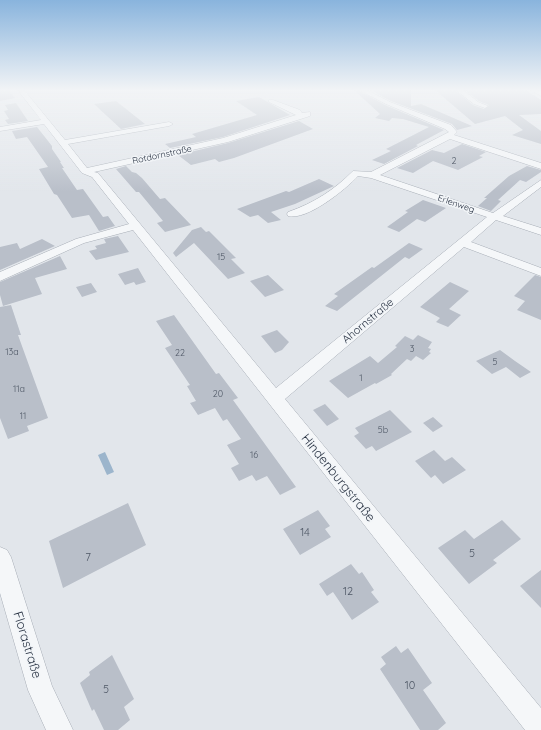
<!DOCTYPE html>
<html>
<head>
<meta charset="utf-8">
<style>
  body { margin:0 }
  canvas { display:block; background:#e2e6eb }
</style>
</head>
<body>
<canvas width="541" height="730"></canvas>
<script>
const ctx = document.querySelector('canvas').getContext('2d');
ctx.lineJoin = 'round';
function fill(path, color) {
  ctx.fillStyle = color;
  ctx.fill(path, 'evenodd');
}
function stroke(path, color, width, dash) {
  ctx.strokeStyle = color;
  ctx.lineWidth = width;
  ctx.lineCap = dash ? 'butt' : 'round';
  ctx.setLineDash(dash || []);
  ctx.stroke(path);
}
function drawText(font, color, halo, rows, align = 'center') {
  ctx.font = font + ' Quicksand,sans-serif';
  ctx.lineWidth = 3;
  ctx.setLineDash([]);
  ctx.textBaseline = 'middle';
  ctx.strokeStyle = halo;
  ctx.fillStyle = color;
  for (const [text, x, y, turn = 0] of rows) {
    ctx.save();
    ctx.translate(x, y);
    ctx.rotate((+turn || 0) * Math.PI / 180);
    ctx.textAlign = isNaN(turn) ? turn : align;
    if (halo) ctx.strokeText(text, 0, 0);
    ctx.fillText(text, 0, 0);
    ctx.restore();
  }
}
fill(new Path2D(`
  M105 452 114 472 107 475 98 455Z`), '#9cb5cc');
fill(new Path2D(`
  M0 90H9L15 98 0 101Z
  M354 90H358L385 105 444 130 416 145 418 146 384 164 372 160 391 151 386 149 429 127 403 119 392 118 389 121 375 118 380 114Z
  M370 90H411V106L421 104 472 126 457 130 452 124 391 101Z
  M435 90H455L473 105 484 109 489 105 479 101 465 90H526L541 100V114L519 115 541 131V144L512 135 523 130 505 116 475 124Z
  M259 97 290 115 223 137 170 148 165 144 196 137 192 134 257 115 236 101Z
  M116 101 145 124 121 129 94 104Z
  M16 103 28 121 8 124 5 120 9 119 4 111 8 110 5 105Z
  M299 121 313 129 234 158 219 162 215 159 191 165 178 155 228 143Z
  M37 127 52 146V149L61 162H60L64 168H62L77 190 83 189 103 217 108 216 115 226 99 231 89 215 72 218 57 195 54 194 39 169 48 167 27 137 16 139 12 131Z
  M462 144 486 152 479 156 483 157 458 170 433 161 413 173 397 168 432 150 444 153Z
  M126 166 132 172 136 173 142 178 160 199 165 198 191 225 165 232 157 223 163 221 139 192H136L116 169Z
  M527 166 541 170V172L526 182 520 180 498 200 501 201 491 211 478 206 487 198H484L509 176Z
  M319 179 334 186 295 204 271 212 281 220 268 223 258 215 250 217 237 209 286 191 289 192Z
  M423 200 446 208 425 222 417 219 399 232 387 227 408 212 405 211Z
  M201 227 206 232 209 231 236 258 231 259 245 273 228 279 194 243 176 257 173 253 192 230Z
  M118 236 129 252 96 260 89 251 97 249 95 246 106 243 104 239Z
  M42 239 55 246 0 270V247L17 243 20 249Z
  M409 243 423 249 409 259 405 257 337 311 325 306 338 296 334 294 372 267 374 268Z
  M60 256 67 269 35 278 42 294 3 306 0 295V282Z
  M138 268 146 282 136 285 134 282 125 285 118 274Z
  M268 275 284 290 265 297 250 281Z
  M535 275 541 277V320L517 310 525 301 514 296Z
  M450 282 469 291 449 309 461 315 448 327 436 322 440 318 420 307Z
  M91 283 97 292 82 297 76 287Z
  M11 305 21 335H18L48 418 27 426 29 431 8 439 0 418V307Z
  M174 315 216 374 219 373 238 398 233 400 296 487 280 495 267 476 256 481 252 475 239 481 231 468 239 464 227 445 241 439 227 419 223 421 215 408 198 415 190 403 196 401 187 386 190 385 165 348 172 345 156 321Z
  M277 330 289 342 282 350 275 353 261 336Z
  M418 335 432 342 428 348 431 349 429 352 431 353 423 360 416 356 411 361 407 359 391 374 392 375 376 384 375 383 348 398 329 381 370 356 378 363 397 347 395 346 405 336 413 340Z
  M500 350 515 361 531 372 520 378 506 367 492 374 476 361Z
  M325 404 339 419 327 426 313 410Z
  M390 410 412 432 376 451 372 446 366 449 354 436 359 433 355 428Z
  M433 417 443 426 433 432 423 423Z
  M434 450 445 461 452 457 466 470 443 484 435 475 431 478 415 461Z
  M128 503 146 545 63 588 49 541Z
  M318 510 330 526 325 529 331 537 300 555 283 529Z
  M502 520 521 539 493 560 497 563 469 584 438 548 465 530 474 539Z
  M351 564 359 574 362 572 374 590 371 592 379 602 352 620 333 592 327 596 319 584Z
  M541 570V608L520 586Z
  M396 646 401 653 408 648 432 683 423 690 446 723 438 730H420L380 669 386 664 381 657Z
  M112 655 134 699 124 707 130 720 118 730H104L94 709 92 711 80 683 90 675 89 672Z`), '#b9bfc9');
const minor = new Path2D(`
  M18 90H24L65 140 169 122 173 124 169 126 68 144 87 168 223 138 296 115 269 102V100H273L300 110 302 113 310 112V116L228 142 94 172 98 173 276 388 487 217 371 178 358 176C346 189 307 221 288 216L287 214 288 212C314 203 334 190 353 171L371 172 449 132 445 129 386 104 359 90H367L390 102 451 125 457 132 454 135 541 163V169L450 139 380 175 493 213 541 180V187L503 216 541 228V235L496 220 471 242 541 268V276L464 247 285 399 541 708V730H525L133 230 84 243 0 281V272L76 239 129 224 92 177 82 173 44 124 0 131V127L41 120Z
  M456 90H463L478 102 488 106 485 108 474 104Z
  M531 90 541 91V96L532 91Z
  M0 547 7 550 11 557 52 686 73 730H46L28 690 0 593Z`);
stroke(minor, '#a7adb6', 1);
stroke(new Path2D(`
  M475 92H493
  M257 93H269
  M492 103 537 102`), '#c0c4ca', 1, [1.5, 1.5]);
fill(minor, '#f5f7f9');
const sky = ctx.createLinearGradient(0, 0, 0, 192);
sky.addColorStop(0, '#89b4dd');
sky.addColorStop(0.47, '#f2f4f6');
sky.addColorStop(1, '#f2f4f600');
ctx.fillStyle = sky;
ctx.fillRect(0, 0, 541, 192);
drawText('9px', '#2a3444', '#f2f5f8', [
  ["Rotdornstraße",162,155,-12],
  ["Erlenweg",456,204,19]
]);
drawText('9px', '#4e5765', null, [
  ["2",454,161],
  ["15",221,257],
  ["3",412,349],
  ["13a",12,352],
  ["22",180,353],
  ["5",495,362],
  ["1",361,378],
  ["11a",19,389],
  ["20",218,394],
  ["11",23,416],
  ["5b",383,430],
  ["16",254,455]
]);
drawText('11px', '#2a3444', '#f2f5f8', [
  ["Ahornstraße",368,321,-40]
]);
drawText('11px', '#4e5765', null, [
  ["14",305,533],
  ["5",472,554],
  ["7",88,558],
  ["12",348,592],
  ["10",410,686],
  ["5",106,690]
]);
drawText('13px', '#2a3444', '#f2f5f8', [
  ["Hindenburgstraße",338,478,51],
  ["Florastraße",27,645,73]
]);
</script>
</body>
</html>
